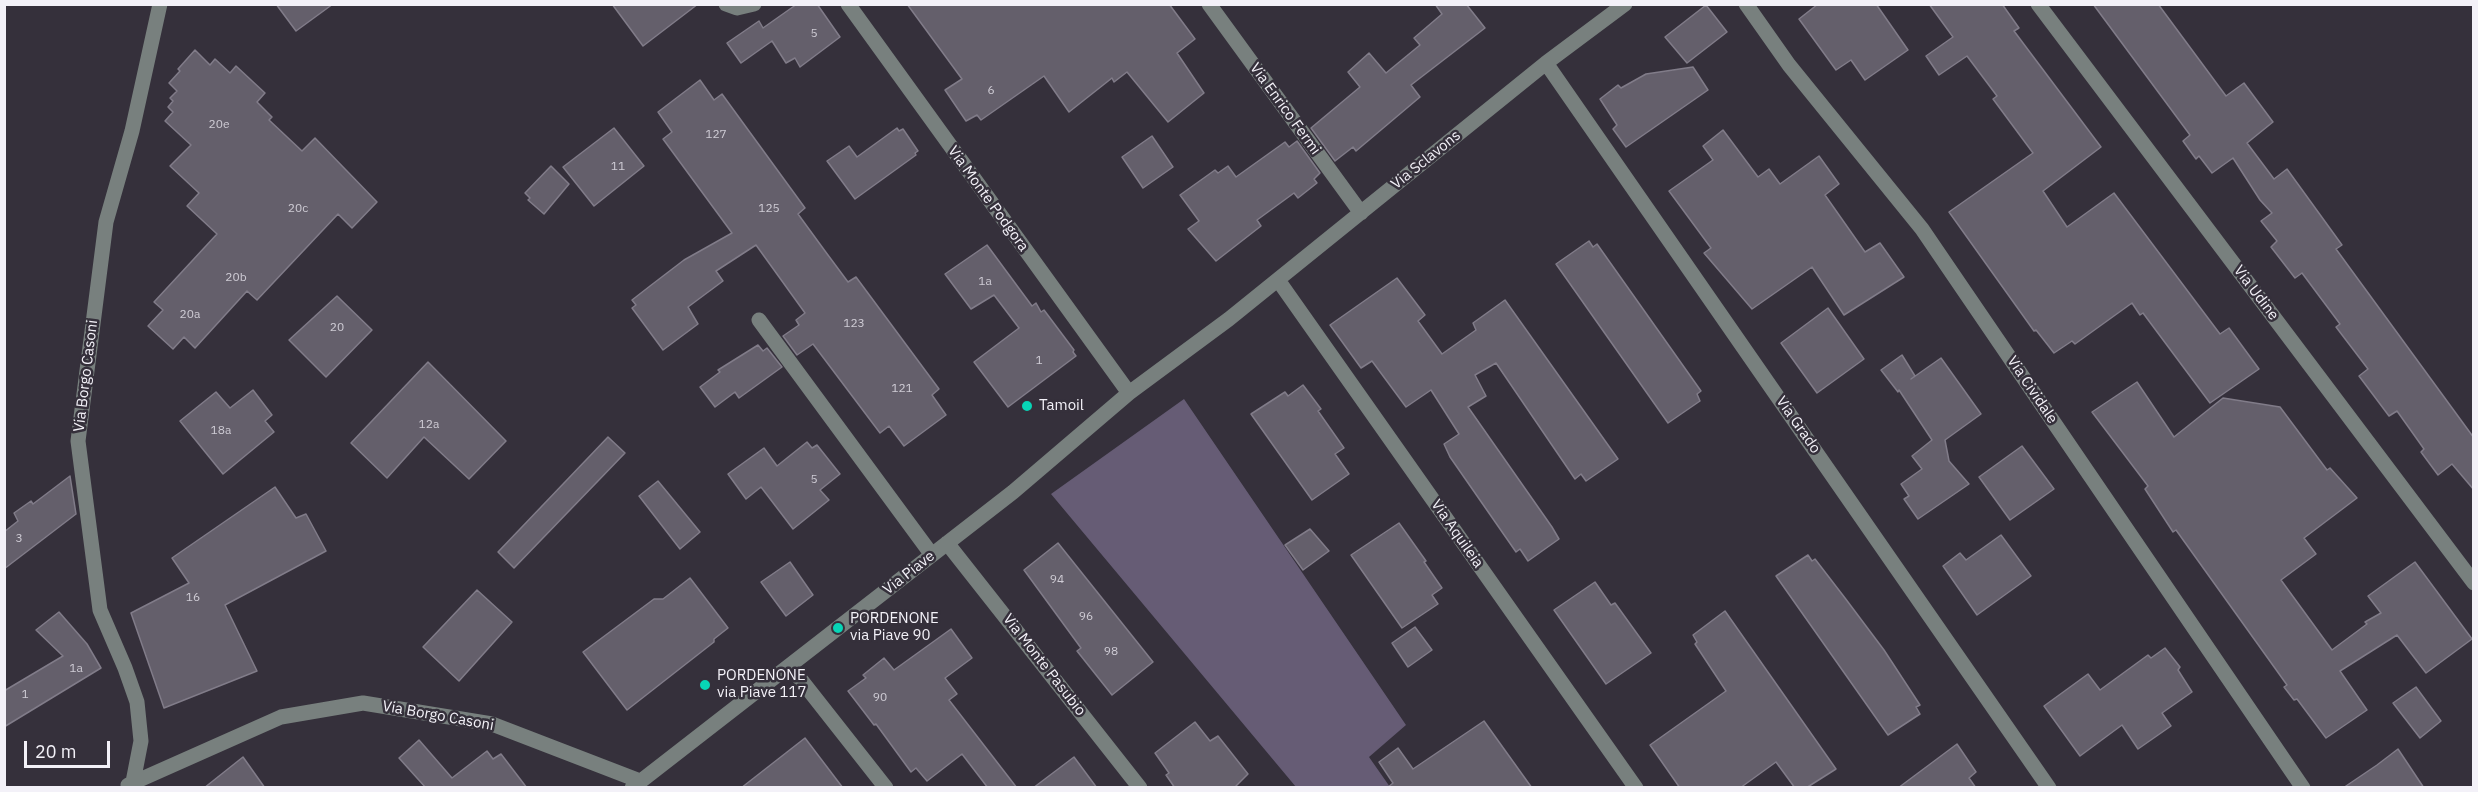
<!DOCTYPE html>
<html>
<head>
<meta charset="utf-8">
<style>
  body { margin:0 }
  #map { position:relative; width:2478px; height:792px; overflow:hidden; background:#35303b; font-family:"IBM Plex Sans",sans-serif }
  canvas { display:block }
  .frame { position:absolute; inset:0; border:6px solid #f3f1f8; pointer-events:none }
  .scale { position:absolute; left:24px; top:741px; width:86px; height:27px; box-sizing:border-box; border:3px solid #f3f1f8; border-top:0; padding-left:8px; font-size:18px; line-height:21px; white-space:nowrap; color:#f3f1f8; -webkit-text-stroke:4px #35303b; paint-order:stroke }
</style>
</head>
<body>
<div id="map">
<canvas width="2478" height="792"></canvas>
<div class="frame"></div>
<div class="scale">20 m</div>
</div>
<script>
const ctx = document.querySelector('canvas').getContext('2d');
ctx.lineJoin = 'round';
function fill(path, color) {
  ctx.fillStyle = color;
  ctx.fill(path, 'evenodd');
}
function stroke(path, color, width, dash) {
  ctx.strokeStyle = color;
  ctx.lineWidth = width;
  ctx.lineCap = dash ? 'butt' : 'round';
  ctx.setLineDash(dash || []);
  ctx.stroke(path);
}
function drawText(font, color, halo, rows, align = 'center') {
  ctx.font = font + ' "IBM Plex Sans",sans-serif';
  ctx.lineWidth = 5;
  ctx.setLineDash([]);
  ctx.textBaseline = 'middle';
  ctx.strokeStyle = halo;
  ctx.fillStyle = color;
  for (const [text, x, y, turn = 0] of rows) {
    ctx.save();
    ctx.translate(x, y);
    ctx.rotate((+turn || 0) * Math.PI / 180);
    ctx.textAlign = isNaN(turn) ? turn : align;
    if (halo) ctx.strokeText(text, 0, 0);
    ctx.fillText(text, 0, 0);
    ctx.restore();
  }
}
fill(new Path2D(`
  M1184 399 1406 725 1369 757 1390 787H1296L1051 494Z`), '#665c75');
const building = new Path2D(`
  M276 4H333L296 31Z
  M612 4H698L643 46Z
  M797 4H817L840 37 800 67 795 58 786 63 772 41 741 63 727 43 759 21 763 28Z
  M907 4H1169L1195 39 1177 53 1204 93 1168 122 1127 72 1114 82 1112 78 1069 112 1044 76 981 120 977 115 966 121 945 90 962 79Z
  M1435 4H1466L1485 28 1411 85 1420 97 1356 151 1353 147 1335 161 1311 128 1360 87 1348 72 1369 53 1386 73 1420 45 1414 38 1442 14Z
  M1818 4H1876L1908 50 1865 80 1851 60 1836 70 1799 19Z
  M1929 4H2002L2019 28 2014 31 2101 147 2043 191 2067 227 2114 193 2220 334 2229 328 2259 369 2210 403 2143 313 2140 315 2132 303 2075 344 2072 341 2054 353 2036 330 2034 331 1949 212 2033 153 1993 99 1997 96 1967 56 1939 75 1926 56 1953 37Z
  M2093 4H2158L2226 96 2244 83 2273 122 2247 143 2274 179 2287 169 2342 245 2336 249 2474 438V490L2452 464 2438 475 2421 452 2424 449 2397 411 2389 416 2359 376 2368 369 2336 327 2340 324 2302 273 2295 278 2271 247 2277 241 2261 221 2272 213 2260 200 2233 158 2212 173 2199 156 2196 159 2183 141 2190 135Z
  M1706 5 1727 32 1687 63 1665 37Z
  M195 50 210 65 215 59 230 73 236 66 265 93 257 102 272 117 269 120 302 151 315 138 377 202 352 228 338 214 257 300 247 291 195 348 184 337 173 349 148 326 163 310 154 302 217 234 187 206 199 193 170 166 191 145 165 121 173 112 168 107 173 101 170 98 177 91 169 83 180 71 178 69Z
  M1693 67 1708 90 1626 147 1613 129 1617 125 1600 99 1618 85 1621 88 1646 74Z
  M700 80 714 100 722 94 805 208 798 214 825 251 848 282 856 277 939 389 932 395 946 415 904 446 889 426 880 433 813 344 797 355 783 336 799 325 796 320 805 313 756 245 716 271 723 281 688 307 698 324 663 350 632 308 636 305 632 300 650 286 684 260 732 233 663 139 672 132 658 112Z
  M614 128 644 166 594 206 563 167Z
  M897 128 899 131 903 129 918 151 915 153 916 155 855 199 827 161 849 146 857 157Z
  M1723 130 1758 177 1769 169 1780 184 1819 156 1839 184 1825 195 1865 252 1880 243 1904 277 1844 315 1812 267 1752 309 1704 253 1711 248 1669 191 1713 160 1703 146Z
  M1152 136 1173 167 1143 188 1122 157Z
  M1297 141 1320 173 1314 179 1317 183 1298 198 1294 193 1257 220 1261 226 1216 261 1188 229 1199 221 1180 195 1215 170 1218 173 1228 166 1236 177 1285 142 1289 147Z
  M551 166 569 184 544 214 528 200 530 198 525 193Z
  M1589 241 1593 247 1597 244 1701 391 1697 394 1700 401 1668 423 1556 264Z
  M987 245 1032 306 1036 303 1041 312 1044 310 1074 350 1073 352 1076 356 1008 407 974 362 1019 328 994 295 971 309 945 274Z
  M1397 278 1425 315 1418 321 1442 354 1476 330 1473 323 1505 300 1618 459 1586 481 1581 474 1575 479 1496 363 1475 375 1486 396 1468 407 1552 527 1559 539 1528 561 1520 549 1516 552 1450 457 1444 444 1459 434 1431 390 1406 407 1372 361 1361 368 1330 325Z
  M337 296 372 330 326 377 289 340Z
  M1828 308 1864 359 1817 393 1781 343Z
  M758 345 763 351 767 348 782 367 739 398 735 392 715 407 700 387 720 372 718 370Z
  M1902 355 1915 376 1911 379 1941 358 1981 414 1945 440 1949 461 1969 484 1918 519 1904 499 1909 496 1901 484 1922 469 1912 456 1932 440 1899 390 1898 392 1881 370Z
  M428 362 506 441 469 479 424 437 387 478 351 443Z
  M2137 382 2174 437 2223 398 2280 407 2327 470 2330 468 2357 498 2304 538 2316 554 2281 580 2332 650 2367 624 2365 622 2381 613 2368 596 2415 562 2472 639 2426 673 2397 635 2340 671 2367 710 2326 738 2297 699 2294 700 2284 687 2287 685 2176 530 2173 532 2145 489 2148 486 2092 412Z
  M1303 385 1321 409 1318 411 1344 448 1335 454 1349 474 1312 500 1251 414 1285 392 1288 396Z
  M253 390 272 415 265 421 274 432 223 474 180 421 216 392 230 408Z
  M608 437 625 453 514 568 498 552Z
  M807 442 812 448 817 445 840 474 820 490 829 500 793 529 761 487 746 499 728 474 764 448 777 466Z
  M2022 446 2054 489 2010 520 1979 477Z
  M70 476 76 514 4 569V532L18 521 14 513 31 501 33 504Z
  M658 481 700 532 680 549 639 496Z
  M275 487 296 518 306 514 326 551 225 605 257 671 164 708 131 613 189 583 172 558Z
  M1399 523 1426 561 1424 562 1442 588 1432 595 1438 604 1402 628 1351 555Z
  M1310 529 1329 551 1303 570 1285 545Z
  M2001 535 2031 576 1977 615 1943 566 1960 553 1966 560Z
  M1058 543 1153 662 1112 695 1077 651 1081 648 1024 570Z
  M1808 555 1812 561 1815 559 1845 598 1884 650 1920 705 1916 707 1920 714 1888 735 1776 576Z
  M790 562 813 595 786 616 761 582Z
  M690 578 728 628 714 639V642L627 710 583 652 654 599H663Z
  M1595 582 1611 605 1615 603 1651 653 1606 684 1554 610Z
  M477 590 512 622 459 681 423 647Z
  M1725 611 1836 769 1806 788H1795L1776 762 1740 788H1680L1650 745 1726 691 1695 644 1697 642 1693 635Z
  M59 612 87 644 101 668 4 727V691L63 656 36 630Z
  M1415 627 1432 650 1408 667 1392 643Z
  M951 629 972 658 945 678 957 694 949 700 1017 788H988L962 754 927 781 916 768 911 772 876 724 874 725 848 691 866 678 863 675 884 658 894 670Z
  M2165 648 2180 667 2178 670 2192 692 2162 713 2171 726 2138 749 2122 725 2080 756 2044 706 2088 674 2100 690 2148 655 2151 658Z
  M2416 687 2441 721 2420 738 2393 703Z
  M1484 721 1532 788H1387L1393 783 1379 762 1398 748 1413 769Z
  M1195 722 1210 741 1218 736 1248 774 1234 788H1175L1166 775 1169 773 1155 753Z
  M805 738 843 788H741Z
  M419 740 452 778 487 751 493 759 501 754 527 788H426L399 758Z
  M1957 744 1976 772 1969 778 1976 788H1898Z
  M2398 749 2424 788H2343L2377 765Z
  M243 757 265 788H204Z
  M1074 757 1097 788H1033Z`);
fill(building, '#645f6b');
stroke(building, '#817c89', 1.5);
stroke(new Path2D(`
  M726 4 737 8 754 4
  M848 4 1129 393
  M1209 4 1361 213
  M1746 4 1789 65 1922 229 2303 788
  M2038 4 2474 583
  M1546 63 2049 788
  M1278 280 1636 788
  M759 320 932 555
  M947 543 1140 788
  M790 666 886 788
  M133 782 141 741 137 702 125 668 100 610 78 441 106 222 132 131 160 4
  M128 785 281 717 363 703 492 724 640 781
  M632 788 1013 492 1129 393 1229 319 1546 63 1625 4`), '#78807e', 15);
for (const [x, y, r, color] of [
  [1027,406,6,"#07d5b6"],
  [838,628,6,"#07d5b6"],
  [705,685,6,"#07d5b6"]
]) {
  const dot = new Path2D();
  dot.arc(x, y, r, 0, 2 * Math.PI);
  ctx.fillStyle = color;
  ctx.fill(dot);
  stroke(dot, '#35303b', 2);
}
drawText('12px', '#cfccd5', null, [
  ["5",814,34],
  ["6",991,91],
  ["20e",219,125],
  ["127",716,135],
  ["11",618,167],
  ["20c",298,209],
  ["125",769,209],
  ["20b",236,278],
  ["1a",985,282],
  ["20a",190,315],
  ["123",854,324],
  ["20",337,328],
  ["1",1039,361],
  ["121",902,389],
  ["12a",429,425],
  ["18a",221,431],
  ["5",814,480],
  ["3",19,539],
  ["94",1057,580],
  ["16",193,598],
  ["96",1086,617],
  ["98",1111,652],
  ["1a",76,669],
  ["1",25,695],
  ["90",880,698]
]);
drawText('15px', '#f3f1f8', '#35303b', [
  ["Via Enrico Fermi",1285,109,54],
  ["Via Sclavons",1426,160,-39],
  ["Via Monte Podgora",988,199,54],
  ["Via Udine",2256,293,53],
  ["Via Borgo Casoni",86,376,-83],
  ["Via Cividale",2032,390,56],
  ["Via Grado",1798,425,55],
  ["Via Aquileia",1457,534,55],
  ["Via Piave",909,573,-38],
  ["Via Monte Pasubio",1044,665,52],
  ["Via Borgo Casoni",438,716,10]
]);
drawText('15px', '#f3f1f8', '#35303b', [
  ["Tamoil",1039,406],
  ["PORDENONE",850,619],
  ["via Piave 90",850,636],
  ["PORDENONE",717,676],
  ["via Piave 117",717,693]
], 'left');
</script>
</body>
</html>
